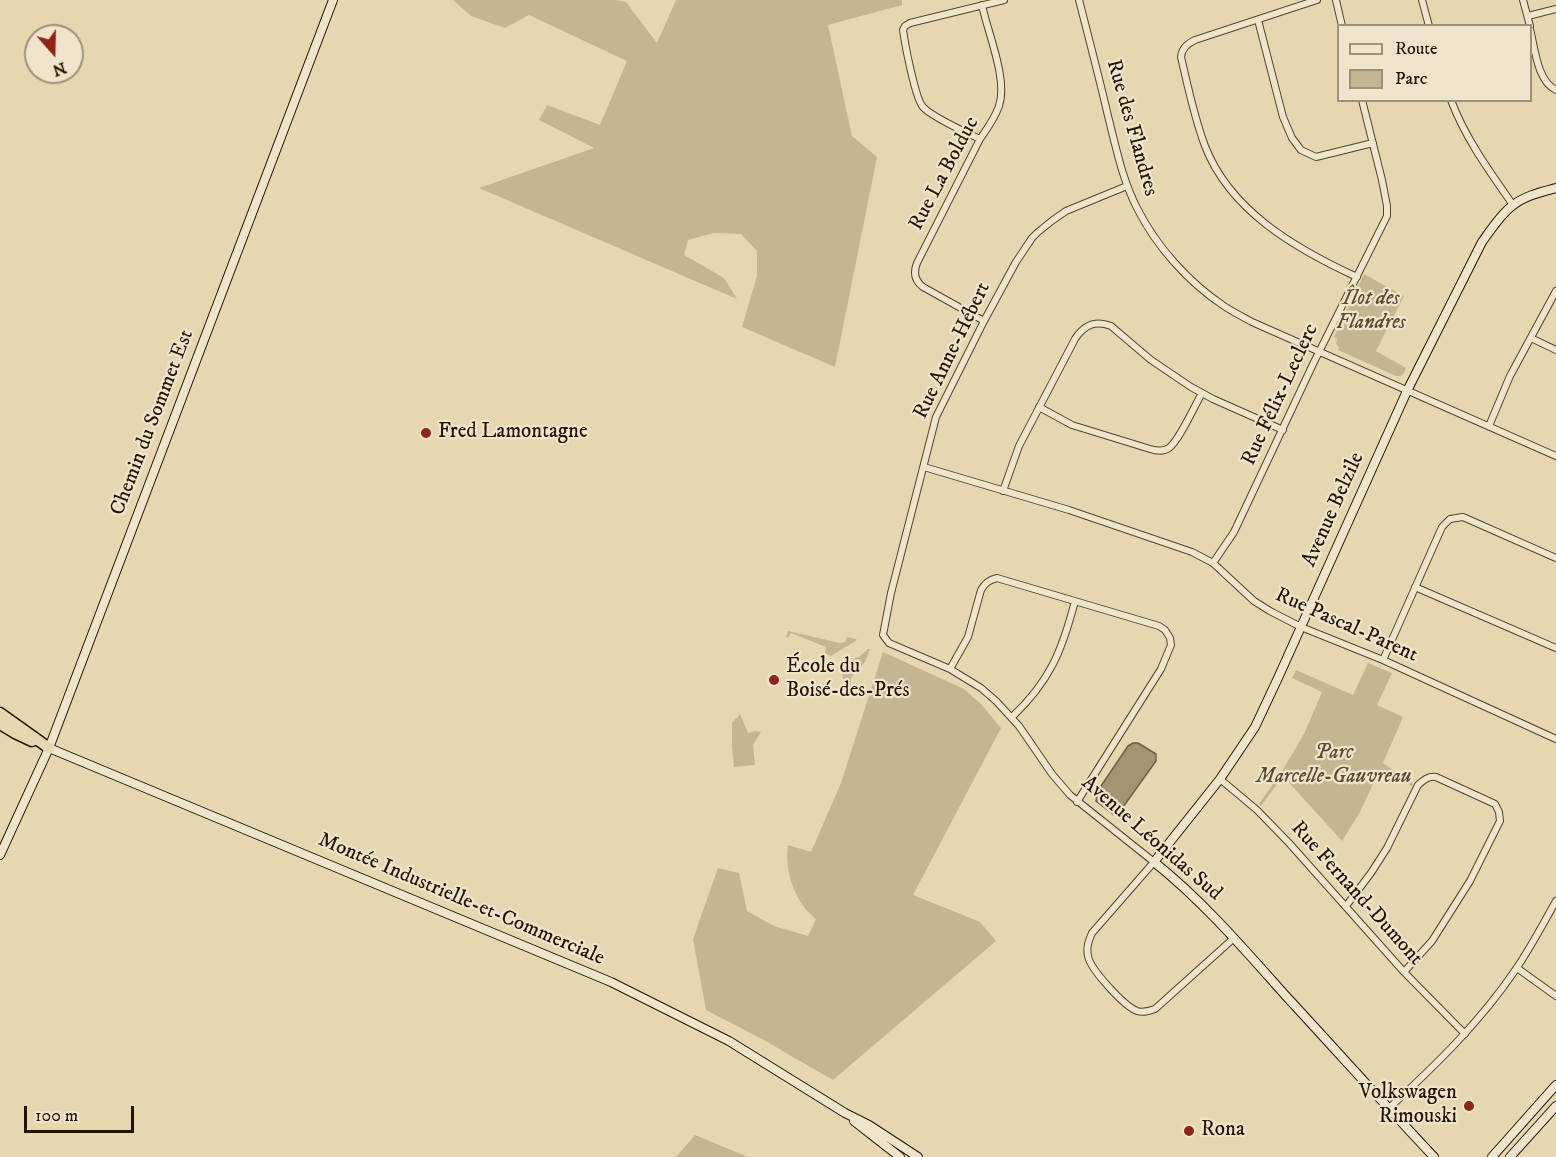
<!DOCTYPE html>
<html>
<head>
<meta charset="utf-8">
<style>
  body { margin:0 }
  #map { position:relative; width:1556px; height:1157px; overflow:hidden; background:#e6d7b0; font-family:"IM FELL DW Pica",serif }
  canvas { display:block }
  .legend { position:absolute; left:1337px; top:24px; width:195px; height:78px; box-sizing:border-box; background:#efe5cc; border:2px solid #9e917a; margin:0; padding:8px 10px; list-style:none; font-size:18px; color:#241300 }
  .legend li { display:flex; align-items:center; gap:12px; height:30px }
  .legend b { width:30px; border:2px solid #9e917a }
  .north { position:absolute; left:24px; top:24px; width:60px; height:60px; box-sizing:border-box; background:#efe5cc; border:2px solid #9e917a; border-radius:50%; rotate:160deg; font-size:16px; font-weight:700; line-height:24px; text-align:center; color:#241300 }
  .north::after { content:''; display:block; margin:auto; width:21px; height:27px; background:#8f2418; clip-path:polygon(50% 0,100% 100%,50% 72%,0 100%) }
  .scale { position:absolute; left:24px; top:1106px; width:110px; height:27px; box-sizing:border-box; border:3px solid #241300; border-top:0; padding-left:8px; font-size:18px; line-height:21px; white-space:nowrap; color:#241300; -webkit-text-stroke:4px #efe5cc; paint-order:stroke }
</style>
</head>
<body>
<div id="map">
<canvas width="1556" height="1157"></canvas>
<ul class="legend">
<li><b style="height:8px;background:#efe5cc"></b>Route</li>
<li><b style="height:16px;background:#c5b692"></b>Parc</li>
</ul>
<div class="north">N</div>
<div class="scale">100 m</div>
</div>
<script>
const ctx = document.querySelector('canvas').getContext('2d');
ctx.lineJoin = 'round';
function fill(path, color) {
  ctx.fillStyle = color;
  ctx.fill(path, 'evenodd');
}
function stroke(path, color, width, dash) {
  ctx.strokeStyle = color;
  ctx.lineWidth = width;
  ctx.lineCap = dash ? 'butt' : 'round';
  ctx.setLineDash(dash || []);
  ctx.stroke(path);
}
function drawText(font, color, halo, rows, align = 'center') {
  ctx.font = font + ' "IM FELL DW Pica",serif';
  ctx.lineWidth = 4.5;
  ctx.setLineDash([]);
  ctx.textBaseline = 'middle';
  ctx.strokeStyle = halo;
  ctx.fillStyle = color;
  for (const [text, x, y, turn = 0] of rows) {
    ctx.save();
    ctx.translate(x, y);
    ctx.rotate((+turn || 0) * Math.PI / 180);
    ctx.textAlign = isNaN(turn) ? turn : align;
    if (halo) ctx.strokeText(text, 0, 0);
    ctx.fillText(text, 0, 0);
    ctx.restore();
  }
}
fill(new Path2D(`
  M453 0H615L626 2 657 43 676 0H902V5L828 25 852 136 877 157 835 367 742 327 757 276V251L741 234 714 233 688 240 684 255 724 278 737 299 479 188 594 148 539 120 547 105 600 125 627 61 529 15 505 28 471 16Z
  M1364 274 1404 296 1376 351 1406 368C1404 374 1402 377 1396 376L1338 350 1339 347 1336 344 1337 339 1334 337Z
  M788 631 840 643 845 642 847 637 856 639 857 640 831 656 825 653 826 647 791 633 788 638 786 637Z
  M868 649H870L865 662 851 678 850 691 845 690 841 668 857 657H859Z
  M883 652 964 689 981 704 1001 728 913 895 980 922 996 941 833 1080 762 1039 706 1010 693 939 718 868 739 873 747 911 774 926 808 936 816 919C795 903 784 871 788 845L811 852 841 783Z
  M1368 663 1392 673 1377 705 1403 717 1383 763 1413 784 1412 786 1379 771 1360 812 1342 841 1283 776 1261 806 1259 804 1282 771 1304 734 1322 692 1292 678 1296 670 1353 695Z
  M740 714 748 733 755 731 761 732 753 745 755 765 734 767 732 747V723Z
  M695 1135 748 1157H676Z`), '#c5b692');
const water = new Path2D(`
  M1133 743H1138L1156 754V761L1118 814 1114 815 1096 801 1097 792 1128 746Z`);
fill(water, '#a49474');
stroke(water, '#716046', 1.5);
const street = new Path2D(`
  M1079 0C1089 39 1099 77 1108 116 1116 147 1122 179 1137 208 1156 246 1188 282 1224 306 1233 312 1243 317 1252 322L1556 456
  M1317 0 1195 40C1187 44 1182 48 1181 57 1188 87 1194 117 1205 146 1230 211 1296 249 1357 277
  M1336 0 1342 26
  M1422 0 1429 26
  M1523 0 1530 26
  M982 5C988 34 1008 79 999 106 995 118 987 129 980 139L917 263C913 273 915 281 923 287L984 321
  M1528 16 1556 9
  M1258 20 1283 117 1292 138 1301 150 1316 157 1373 143
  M1530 29C1535 48 1537 81 1556 90
  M1451 100C1465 138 1490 172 1513 205
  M980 139C967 133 932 117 923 107 915 98 905 44 903 30L905 26 910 23 1004 0
  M1127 186 1066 211 1053 220 1038 232 1032 238 1016 262 984 321 936 417 891 593 883 635 889 643 950 669 981 688 996 701 1019 726 1052 774 1070 795 1154 862 1092 933C1089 940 1086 947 1088 956 1090 969 1124 1006 1137 1011 1143 1013 1149 1011 1155 1009L1234 938
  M1531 338 1556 350
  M1039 407 1072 425 1150 449C1157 451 1163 452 1169 448 1179 441 1195 405 1202 393
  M1489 426 1510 376 1556 291
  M924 467 1069 510 1192 552 1213 563 1254 601 1270 611 1301 627 1383 660 1556 739
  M1003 491 1019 446 1075 339C1084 325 1095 320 1111 326L1151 360 1191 387 1213 399 1283 430
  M1213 563 1234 532 1314 362 1387 216V206L1382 180 1362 100
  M1415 587 1556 648
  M1383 660 1442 527 1450 519 1463 517 1556 558
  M950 669 968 637 981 590C985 583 989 580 997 578L1159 626 1165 630 1170 638 1171 645 1161 669 1077 802
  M1012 717C1050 681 1062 651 1075 601
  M1220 779 1257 810 1289 843 1404 972 1465 1034
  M1346 906 1371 873 1387 848 1418 785C1424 780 1428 776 1436 777L1495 804 1499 812 1500 821 1470 881 1432 941 1404 972
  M1517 968 1556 996
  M1389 1108C1436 1065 1481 1021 1516 969 1531 947 1543 924 1556 901`);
const secondary = new Path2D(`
  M49 748 611 982 729 1041 845 1113 869 1125 918 1157
  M0 855 49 748 333 0
  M854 1121 900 1157
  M1434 1157C1384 1104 1335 1049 1285 995 1244 949 1203 901 1154 862L1220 779 1255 727 1278 678 1407 391 1482 242C1491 230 1500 215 1512 206 1524 196 1541 192 1556 188
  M1492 1157 1556 1085
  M1510 1157 1556 1106`);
const highway = new Path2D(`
  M0 713 49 748
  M0 724 15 733 32 741`);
stroke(street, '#54442c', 8);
stroke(secondary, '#241300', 10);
stroke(highway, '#241300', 13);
stroke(street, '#efe5cc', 6);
stroke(secondary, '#efe5cc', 8);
stroke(highway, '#e6d7b0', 10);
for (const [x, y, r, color] of [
  [426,433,6,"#8f2418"],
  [774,680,6,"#8f2418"],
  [1469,1106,6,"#8f2418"],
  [1189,1131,6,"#8f2418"]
]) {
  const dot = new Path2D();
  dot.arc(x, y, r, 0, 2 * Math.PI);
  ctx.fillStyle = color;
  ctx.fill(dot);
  stroke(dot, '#efe5cc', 2);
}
drawText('21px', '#241300', '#efe5cc', [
  ["Rue des Flandres",1131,128,74],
  ["Rue La Bolduc",945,174,-62],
  ["Rue Anne-Hébert",953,351,-64],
  ["Rue Félix-Leclerc",1281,395,-65],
  ["Chemin du Sommet Est",153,423,-69],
  ["Avenue Belzile",1334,510,-66],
  ["Rue Pascal-Parent",1346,626,24],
  ["Avenue Léonidas Sud",1151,839,41],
  ["Rue Fernand-Dumont",1356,894,48],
  ["Montée Industrielle-et-Commerciale",461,900,23]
]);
drawText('italic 21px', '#5c4c33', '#efe5cc', [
  ["Îlot des",1371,300],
  ["Flandres",1371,324],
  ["Parc",1334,754],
  ["Marcelle-Gauvreau",1334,778]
]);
drawText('21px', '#241300', '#efe5cc', [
  ["Fred Lamontagne",438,433],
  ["École du",786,668],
  ["Boisé-des-Prés",786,692],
  ["Volkswagen",1457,1094,"right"],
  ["Rimouski",1457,1118,"right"],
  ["Rona",1201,1131]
], 'left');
</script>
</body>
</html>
